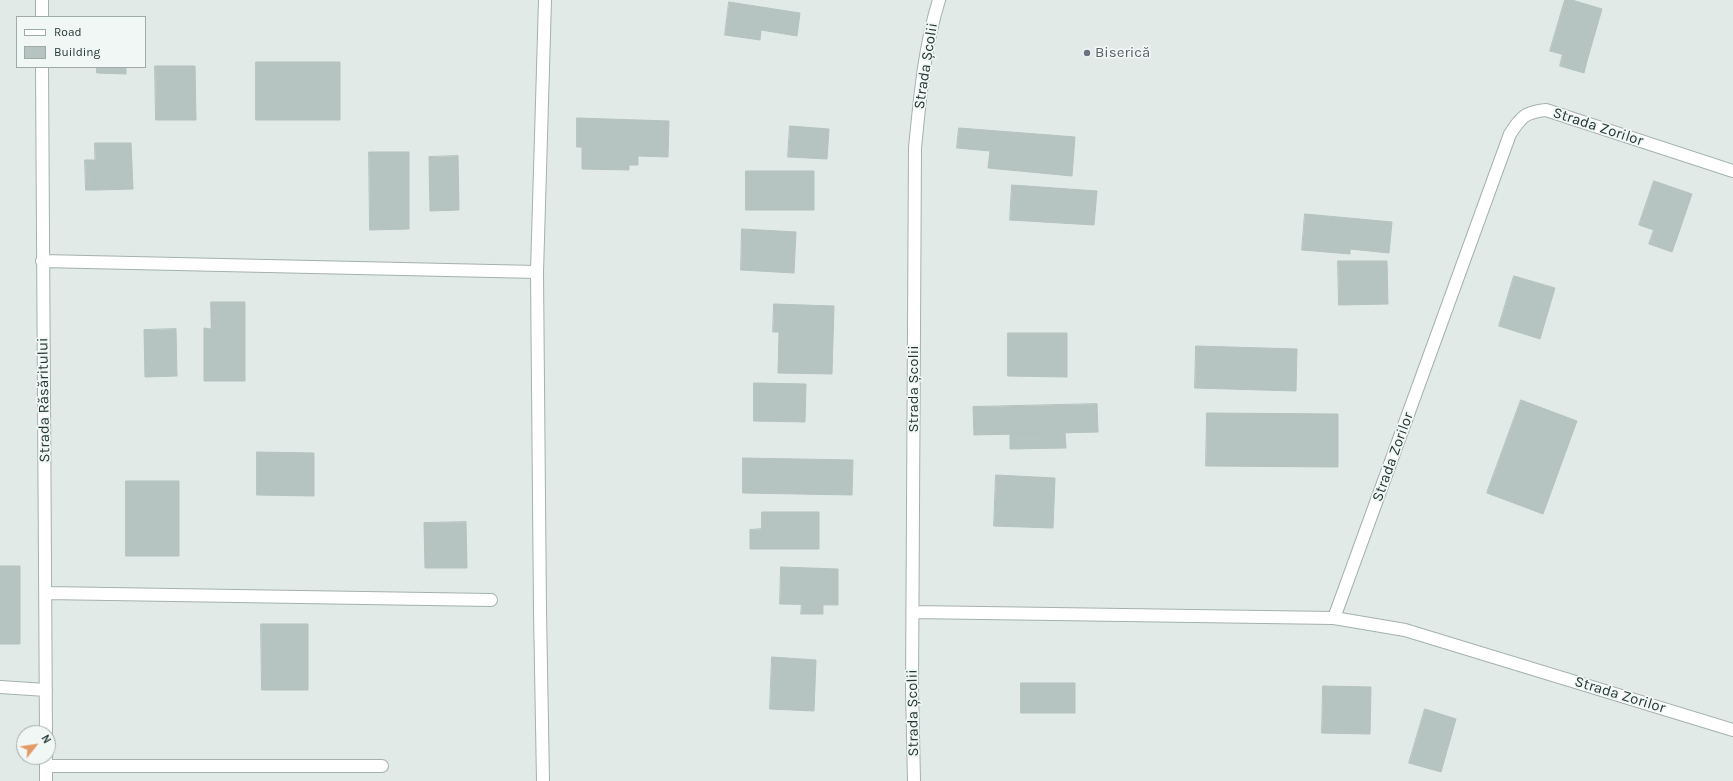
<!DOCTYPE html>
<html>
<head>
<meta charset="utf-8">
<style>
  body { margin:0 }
  #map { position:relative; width:1733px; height:781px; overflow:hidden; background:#e1eae7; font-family:Karla,sans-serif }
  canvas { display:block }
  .legend { position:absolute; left:16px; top:16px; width:130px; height:52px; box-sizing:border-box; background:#f1f7f5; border:1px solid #9faba9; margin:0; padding:5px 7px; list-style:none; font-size:12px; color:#233836 }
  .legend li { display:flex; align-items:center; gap:8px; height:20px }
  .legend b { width:20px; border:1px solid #9faba9 }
  .north { position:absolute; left:16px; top:725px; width:40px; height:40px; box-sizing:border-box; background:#f1f7f5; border:1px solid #9faba9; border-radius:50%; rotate:60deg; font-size:11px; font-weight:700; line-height:16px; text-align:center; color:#233836 }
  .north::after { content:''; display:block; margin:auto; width:14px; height:18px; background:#e39a65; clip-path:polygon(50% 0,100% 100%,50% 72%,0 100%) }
</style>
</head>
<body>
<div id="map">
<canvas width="1733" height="781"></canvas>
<ul class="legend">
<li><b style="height:5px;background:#fff"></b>Road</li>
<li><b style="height:11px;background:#b6c4c1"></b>Building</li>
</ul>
<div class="north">N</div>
</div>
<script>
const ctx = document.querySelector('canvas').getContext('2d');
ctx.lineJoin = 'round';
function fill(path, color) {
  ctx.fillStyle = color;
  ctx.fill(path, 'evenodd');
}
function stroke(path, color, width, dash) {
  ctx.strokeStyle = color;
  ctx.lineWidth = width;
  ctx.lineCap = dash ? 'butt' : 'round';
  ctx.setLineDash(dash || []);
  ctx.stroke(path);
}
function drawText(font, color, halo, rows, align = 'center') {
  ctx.font = font + ' Karla,sans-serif';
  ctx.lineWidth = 3.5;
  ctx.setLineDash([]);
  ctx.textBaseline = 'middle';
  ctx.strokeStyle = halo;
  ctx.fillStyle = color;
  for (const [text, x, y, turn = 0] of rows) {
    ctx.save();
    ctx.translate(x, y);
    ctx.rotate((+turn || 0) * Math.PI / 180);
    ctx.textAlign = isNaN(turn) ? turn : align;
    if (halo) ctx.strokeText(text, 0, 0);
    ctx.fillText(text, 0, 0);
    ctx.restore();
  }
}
const building = new Path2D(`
  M1565 0H1572L1602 9 1587 61 1550 51Z
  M729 2 800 13 797 36 761 30 760 40 725 35Z
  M1563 54 1587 61 1584 73 1560 66Z
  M256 62H340V120H256Z
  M155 66H195L196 120H156Z
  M97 67H126V74L97 73Z
  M577 118 669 121 668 157 638 156V165H629V170L582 169V147H577Z
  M790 126 829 129 827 159 788 157Z
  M959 128 1075 137 1072 176 988 168 990 151 957 148Z
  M95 143H131L133 189 96 190Z
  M369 152H409V229L370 230Z
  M458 156 459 210 430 211 429 157Z
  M85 160H95L96 190H86Z
  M746 171H814V210H746Z
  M1654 181 1692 194 1677 238 1639 225Z
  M1012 185 1097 191 1094 225 1010 220Z
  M1305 214 1392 222 1389 253 1350 249V254L1302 250Z
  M742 229 796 232 794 273 741 270Z
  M1654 230 1677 238 1672 252 1649 244Z
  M1338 261H1387L1388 304 1339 305Z
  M1514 276 1555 288 1540 339 1499 326Z
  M211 302H245V381H204V328L211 329Z
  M774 304 834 306 832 374 778 373 779 332H773Z
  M176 329 177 376 145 377 144 330Z
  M1008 333H1067V377L1008 376Z
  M1196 346 1297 349 1296 391 1195 388Z
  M754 383 806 384 805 422 754 421Z
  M1521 400 1577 421 1543 514 1487 493Z
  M1097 404 1098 432 974 435 973 407Z
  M1207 413 1338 414V467L1206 466Z
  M1065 433 1066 448 1010 449V434Z
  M257 452 314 453V496L257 495Z
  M743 458 853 460 852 495 743 493Z
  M996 475 1055 478 1053 528 994 526Z
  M126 481H179V556H126Z
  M762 512H819V549H762Z
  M466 522 467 568H425L424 523Z
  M762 529V549H750V530Z
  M0 566H20V644H0Z
  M781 567 838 569V605L780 604Z
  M802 604H823V614H801Z
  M261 624H308V690H262Z
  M772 657 816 660 814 711 770 709Z
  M1021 683H1075V713H1021Z
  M1323 686 1371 687 1370 734 1322 733Z
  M1425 709 1456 719 1441 772 1409 763Z`);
fill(building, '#b6c4c1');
stroke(building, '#b4c3bf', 1);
const street = new Path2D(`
  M42 0V17
  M42 67 46 733
  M42 261 537 272
  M46 593 491 600
  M913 612 1334 618 1405 630 1733 730
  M1334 618 1510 134C1521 117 1525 112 1546 110L1733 171
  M0 687 46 690
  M46 757V781
  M46 766H382
  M543 781 540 611 537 272 545 0
  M914 781 912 689 915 148C920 98 924 48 939 0`);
stroke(street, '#a4b1ae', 14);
stroke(street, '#fff', 12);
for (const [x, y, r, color] of [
  [1087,53,4,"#6b7280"]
]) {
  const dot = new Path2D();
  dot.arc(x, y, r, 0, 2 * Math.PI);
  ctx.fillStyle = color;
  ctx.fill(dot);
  stroke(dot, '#f1f7f5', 1.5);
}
drawText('15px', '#5b616d', '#f1f7f5', [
  ["Biserică",1095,53]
], 'left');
drawText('15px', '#233836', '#f1f7f5', [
  ["Strada Școlii",926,66,-81],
  ["Strada Zorilor",1598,127,18],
  ["Strada Școlii",914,389,-90],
  ["Strada Răsăritului",44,400,-91],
  ["Strada Zorilor",1393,457,-70],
  ["Strada Zorilor",1620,695,17],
  ["Strada Școlii",913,713,-91]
]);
</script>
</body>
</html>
